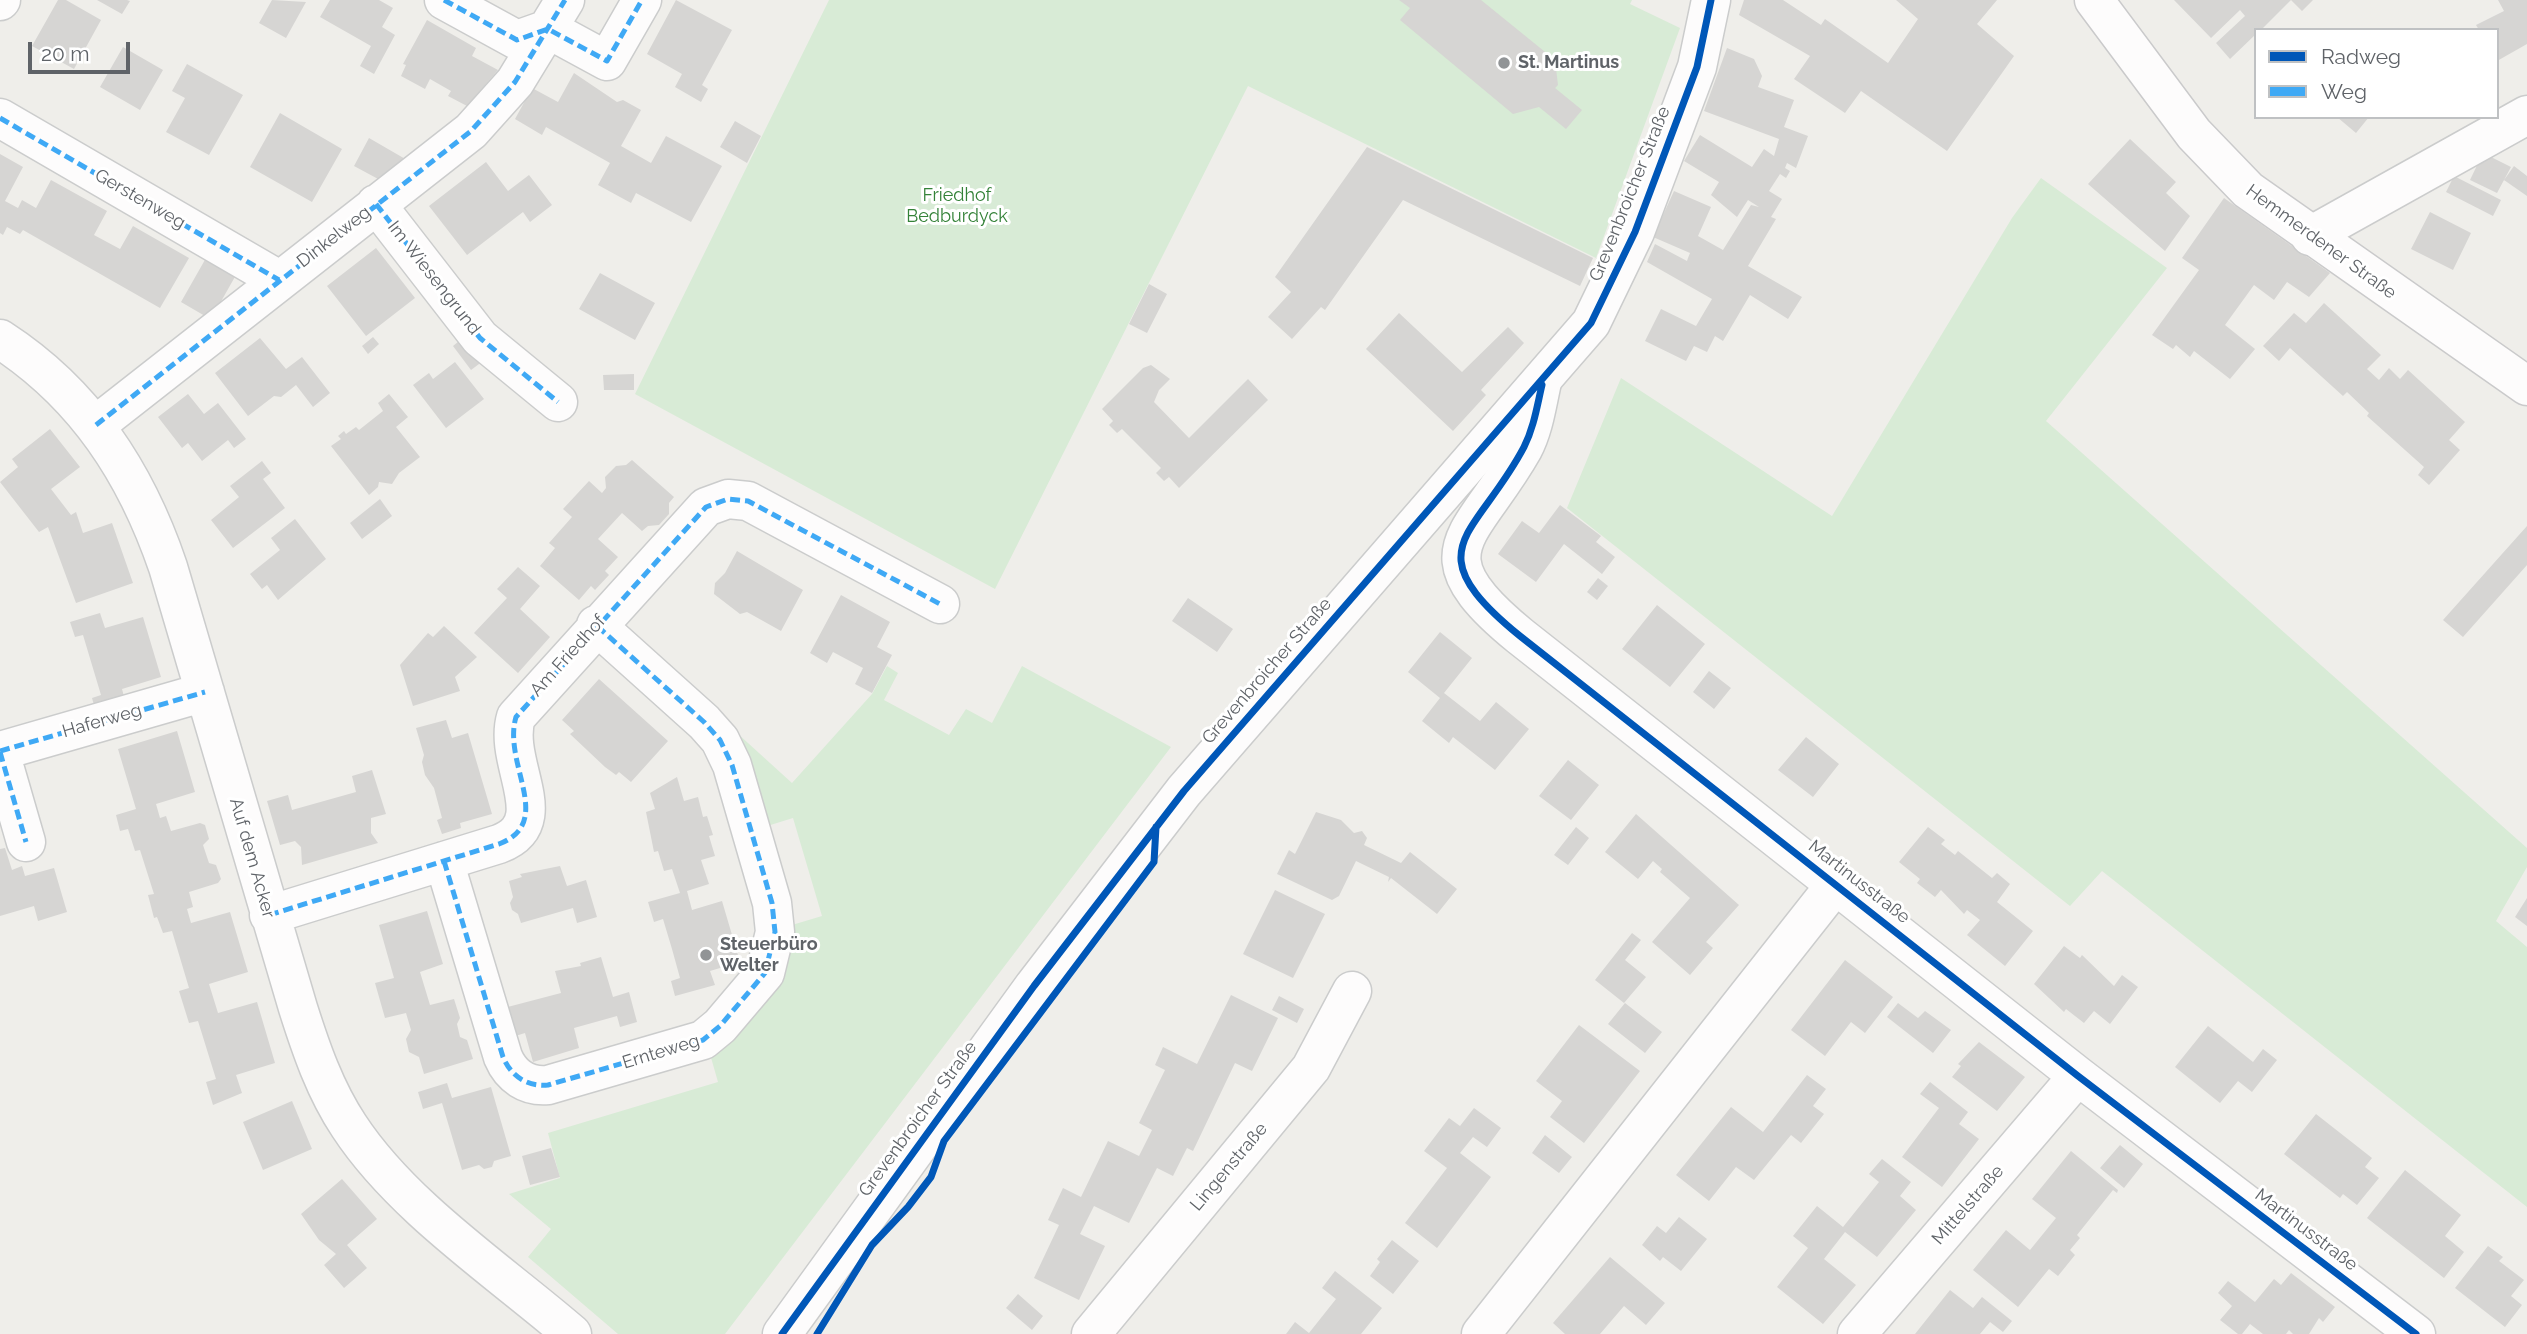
<!DOCTYPE html>
<html>
<head>
<meta charset="utf-8">
<style>
  body { margin:0 }
  #map { position:relative; width:2527px; height:1334px; overflow:hidden; background:#efeeea; font-family:Raleway,sans-serif }
  canvas { display:block }
  .legend { position:absolute; left:2254px; top:28px; width:245px; height:91px; box-sizing:border-box; background:#fff; border:2px solid #bfc1c3; margin:0; padding:9px 12px; list-style:none; font-size:21px; color:#5f6368 }
  .legend li { display:flex; align-items:center; gap:14px; height:35px }
  .legend b { width:35px; border:2px solid #bfc1c3 }
  .scale { position:absolute; left:28px; top:42px; width:102px; height:32px; box-sizing:border-box; border:4px solid #5f6368; border-top:0; padding-left:9px; font-size:21px; line-height:24px; white-space:nowrap; color:#5f6368; -webkit-text-stroke:5px #fff; paint-order:stroke }
</style>
</head>
<body>
<div id="map">
<canvas width="2527" height="1334"></canvas>
<ul class="legend">
<li><b style="height:9px;background:#0057b8"></b>Radweg</li>
<li><b style="height:9px;background:#3fa9f5"></b>Weg</li>
</ul>
<div class="scale">20 m</div>
</div>
<script>
const ctx = document.querySelector('canvas').getContext('2d');
ctx.lineJoin = 'round';
function fill(path, color) {
  ctx.fillStyle = color;
  ctx.fill(path, 'evenodd');
}
function stroke(path, color, width, dash) {
  ctx.strokeStyle = color;
  ctx.lineWidth = width;
  ctx.lineCap = dash ? 'butt' : 'round';
  ctx.setLineDash(dash || []);
  ctx.stroke(path);
}
function drawText(font, color, halo, rows, align = 'center') {
  ctx.font = font + ' Raleway,sans-serif';
  ctx.lineWidth = 6;
  ctx.setLineDash([]);
  ctx.textBaseline = 'middle';
  ctx.strokeStyle = halo;
  ctx.fillStyle = color;
  for (const [text, x, y, turn = 0] of rows) {
    ctx.save();
    ctx.translate(x, y);
    ctx.rotate((+turn || 0) * Math.PI / 180);
    ctx.textAlign = isNaN(turn) ? turn : align;
    if (halo) ctx.strokeText(text, 0, 0);
    ctx.fillText(text, 0, 0);
    ctx.restore();
  }
}
fill(new Path2D(`
  M829 0H1632L1630 4 1680 28 1596 258 1248 86 995 589 635 394Z
  M2041 178 2167 268 2046 421 2527 848V867L2496 921 2527 947V1207L2102 871 2070 906 1567 508 1621 378 1832 516 2012 218Z
  M887 666 898 673 884 700 949 735 966 709 992 723 1022 666 1171 747 725 1334H618L528 1257 551 1229 509 1194 560 1178 548 1133 718 1082 710 1054 792 925 822 916 793 818 764 827 737 733 792 783 872 694Z`), '#d8ebd6');
fill(new Path2D(`
  M58 0H66L101 20 74 69 32 46Z
  M97 0H127L130 1 122 14Z
  M272 0 306 2 286 38 259 23Z
  M330 0H379L393 8 382 27 395 35 374 74 360 66 371 46 320 17Z
  M676 0 732 30 702 85 708 89 701 102 675 87 682 74 647 54Z
  M1399 0H1481L1555 60 1558 85 1555 88 1582 110 1566 129 1539 107 1513 114 1400 20 1410 8Z
  M1744 0H1783L1821 25 1825 19 1888 63 1918 19 1896 0H1997L1977 24 2014 56 1947 151 1861 91 1845 113 1794 79 1810 56 1739 15Z
  M2174 0H2313L2302 11 2291 0 2261 30H2256V34L2230 59 2216 43 2245 16 2240 10 2211 38Z
  M2498 0H2527V44L2497 61V30H2479L2476 25 2504 11Z
  M427 20 476 48 472 56 498 70 467 106 448 96 451 91 430 79 425 89 401 76 406 65 403 64Z
  M123 47 163 70 140 110 100 87Z
  M1727 48 1754 59 1762 76 1758 87 1794 100 1784 127 1808 136 1796 168 1787 163 1785 168 1790 171 1786 178 1780 174 1769 191 1782 199 1771 217 1776 219 1748 266 1802 297 1788 319 1750 295 1723 341 1715 336 1707 352 1694 346 1686 361 1645 341 1661 309 1696 326 1712 299 1647 262 1655 244 1687 261 1688 258 1690 253 1653 237 1674 191 1711 207 1698 236 1723 250 1751 205 1759 207 1748 200 1737 217 1711 195 1719 182 1684 161 1700 135 1752 167 1764 149 1774 156 1779 139 1704 111Z
  M187 64 243 95 209 155 166 132 185 98 172 91Z
  M574 73 617 102 623 100 641 110 621 146 651 163 666 136 722 166 691 222 636 193 631 203 598 185 610 163 546 127 542 135 515 119 532 88 558 102Z
  M280 113 342 149 312 202 250 167Z
  M2337 117H2369L2356 133Z
  M735 121 761 136 747 163 720 147Z
  M369 138 407 160 380 180 354 166Z
  M2130 139 2176 182 2166 193 2190 216 2165 251 2088 184Z
  M1367 147 1593 258 1580 286 1403 200 1325 310 1321 307 1292 339 1268 317 1291 292 1275 277Z
  M2483 153 2511 167 2497 193 2470 180Z
  M0 154 23 167 5 201 18 208 22 200 36 208 51 180 107 211 94 235 120 249 133 226 189 258 160 308 23 230 20 234 7 227 3 235 0 233Z
  M486 162 508 191 529 175 552 205 530 222 523 212 467 255 429 206Z
  M2514 166 2527 176V196L2504 180Z
  M2454 176 2501 200 2493 216 2446 192Z
  M2224 198 2330 273 2309 297 2287 282 2274 300 2254 285 2225 325 2255 349 2230 379 2194 351 2190 357 2176 345 2173 349 2152 335 2199 270 2182 258Z
  M2430 212 2471 233 2453 270 2411 249Z
  M376 248 415 298 366 336 327 286Z
  M206 258 236 275 219 305 205 316 181 302Z
  M600 273 655 303 635 340 579 309Z
  M1149 284 1167 294 1147 333 1129 324Z
  M2324 303 2381 355 2367 369 2379 380 2389 368 2400 379 2408 370 2465 422 2449 440 2460 450 2429 485 2418 475 2424 467 2367 416 2369 413 2347 392 2343 396 2290 348 2279 361 2263 346 2294 313 2306 323Z
  M1399 313 1462 372 1508 327 1524 343 1481 390 1486 395 1453 431 1366 349Z
  M373 337 379 344 368 354 362 346Z
  M464 337 483 361 471 370 453 346Z
  M260 338 286 369 302 357 330 393 313 407 296 385 281 397 274 396 248 416 215 373Z
  M455 362 484 399 446 428 413 385 429 373 433 379Z
  M1151 365 1170 379 1159 390 1154 402 1189 438 1248 379 1268 400 1179 488 1169 477 1164 481 1156 473 1161 468 1122 429 1117 433 1109 425 1113 421 1102 409 1143 368Z
  M634 374V390H604L603 375Z
  M188 394 204 414 218 403 246 439 234 448 228 440 202 461 188 443 182 448 158 417Z
  M389 394 408 417 396 427 420 457 399 473 392 484 379 482 378 487 369 495 331 446 341 439 338 436 344 431 346 434 356 427 359 430 383 411 378 403Z
  M50 429 80 467 51 489 71 515 76 512 83 533 112 523 133 583 76 603 48 527 39 532 0 482 18 467 12 459Z
  M632 460 674 497 669 503V514L659 525 648 526 642 531 622 513 598 539 618 557 605 571 609 575 595 590 591 586 579 600 540 566 555 548 549 543 572 517 563 509 589 481 602 493 606 488 605 477 616 466 626 465Z
  M262 461 271 473 263 479 285 508 233 548 211 520 239 497 230 486Z
  M380 499 392 516 362 539 350 523Z
  M1560 505 1601 536 1596 542 1615 557 1602 574 1564 544 1536 582 1498 554 1522 521 1539 533Z
  M295 519 326 559 278 600 267 585 262 589 250 574 280 550 271 538Z
  M2527 526V565L2463 637 2443 620Z
  M737 551 803 590 781 631 747 612 740 614 714 594 715 583 725 573Z
  M518 567 540 586 520 609 550 637 518 673 474 633 507 598 497 589Z
  M1598 578 1608 586 1597 600 1587 592Z
  M841 595 890 622 877 647 892 655 872 693 855 684 863 668 833 652 827 663 810 653Z
  M1188 598 1233 629 1217 652 1172 621Z
  M1657 605 1705 644 1670 687 1622 649Z
  M100 613 105 628 143 617 161 677 122 689 126 704 96 712 92 698 101 695 83 635 75 637 70 622Z
  M444 626 477 657 455 677 460 691 413 706 400 665 428 633 433 637Z
  M1440 632 1472 658 1444 693 1480 721 1496 702 1529 729 1495 770 1453 737 1449 743 1422 721 1440 698 1408 672Z
  M1709 671 1731 688 1714 709 1693 692Z
  M599 679 668 741 631 782 619 772 616 775 605 767 570 734 574 731 562 720Z
  M446 720 452 738 468 733 492 814 460 823 461 828 442 834 437 820 442 818 434 788 425 775 422 762 424 755 416 728Z
  M177 731 195 792 156 804 160 818 166 816 171 831 200 823 205 825 209 839 203 845 209 863 216 865 221 879 218 883 189 892 193 907 187 909 191 923 230 912 248 972 209 984 218 1013 257 1002 275 1063 236 1075 242 1093 213 1105 206 1082 216 1079 198 1021 189 1023 179 991 189 988 172 931 163 933 157 917 154 918 148 895 154 894 140 850 135 851 128 829 120 831 116 815 136 809 118 749Z
  M1806 737 1839 764 1813 797 1778 770Z
  M1568 760 1599 785 1571 820 1539 796Z
  M372 770 386 814 371 818V833L378 843 302 865 301 847 295 841 280 845 267 801 288 795 292 810 356 792 352 776Z
  M677 777 684 801 698 797 703 817 707 816 713 835 709 836 715 856 701 860 709 884 687 891 692 910 722 901 740 962 710 971 715 985 675 996 671 981 680 978 672 949 663 919 654 922 648 902 680 893 672 869 664 871 658 851 654 852 646 812 655 809 650 793Z
  M1316 812 1341 820 1354 833 1362 831 1367 838 1364 845 1401 863 1410 852 1457 889 1437 914 1391 878 1388 882 1389 877 1356 861 1339 896 1332 900 1277 874 1289 850 1295 854Z
  M1636 814 1739 905 1706 942 1713 948 1690 975 1652 942 1690 898 1660 872 1662 869 1653 861 1638 879 1605 852Z
  M1576 827 1589 838 1568 865 1554 855Z
  M1928 827 1945 840 1941 844 1955 855 1958 851 1992 878 1997 873 2010 884 1997 902 2033 931 2005 966 1967 935 1980 920 1967 910 1964 914 1941 890 1935 897 1917 883 1920 879 1899 862Z
  M5 848 12 870 22 866 25 876 54 868 67 912 38 921 34 906 0 916V849Z
  M560 866 567 886 586 880 597 917 577 923 573 908 521 923 518 914 512 910 510 903 513 897 509 881 522 877 520 874Z
  M1275 890 1325 914 1293 978 1243 954Z
  M2527 898V926L2515 917Z
  M427 911 443 964 420 972 430 1005 454 999 460 1018 457 1024 460 1037 467 1040 473 1059 424 1074 419 1057 409 1052 406 1039 411 1030 406 1013 385 1018 375 983 394 978 379 925Z
  M1632 933 1641 940 1625 960 1646 977 1624 1003 1595 980Z
  M2064 946 2080 958 2082 955 2114 986 2122 975 2138 987 2110 1024 2094 1011 2084 1023 2066 1009 2064 1012 2034 984Z
  M601 957 613 997 629 992 637 1022 620 1027 617 1016 574 1028 579 1048 533 1062 525 1033 509 1038 500 1009 561 993 555 971 581 966 580 963Z
  M1845 960 1893 997 1865 1033 1851 1022 1825 1056 1791 1030Z
  M1231 995 1278 1018 1252 1071 1235 1063 1193 1151 1187 1148 1173 1176 1157 1168 1129 1223 1094 1206 1080 1234 1105 1246 1079 1300 1034 1278 1059 1225 1048 1220 1063 1188 1081 1197 1108 1141 1139 1156 1152 1130 1139 1123 1165 1070 1155 1065 1163 1047 1197 1064Z
  M1279 996 1304 1009 1297 1023 1272 1010Z
  M1625 1003 1662 1032 1645 1053 1608 1024Z
  M1898 1003 1918 1018 1925 1011 1951 1030 1933 1053 1887 1017Z
  M1579 1025 1640 1071 1584 1143 1550 1117 1562 1101 1536 1081Z
  M2208 1026 2253 1062 2263 1049 2277 1060 2252 1092 2238 1081 2220 1103 2175 1067Z
  M1979 1042 2025 1077 1997 1111 1952 1077 1961 1066 1958 1064Z
  M1807 1075 1826 1089 1813 1106 1824 1114 1801 1143 1791 1135 1754 1180 1736 1167 1709 1201 1676 1175 1731 1107 1763 1132Z
  M1930 1082 1968 1112 1959 1124 1979 1139 1942 1187 1902 1157 1939 1108 1920 1094Z
  M447 1083 452 1098 491 1087 511 1156 494 1161 492 1167 484 1169 479 1165 462 1170 442 1103 423 1109 418 1092Z
  M292 1101 312 1149 263 1170 243 1122Z
  M1474 1108 1501 1128 1487 1147 1473 1137 1460 1153 1491 1177 1437 1248 1405 1223 1447 1168 1424 1151 1449 1118 1460 1126Z
  M2316 1114 2372 1158 2365 1167 2379 1178 2357 1205 2343 1194 2340 1198 2284 1154Z
  M1545 1135 1572 1157 1559 1173 1532 1153Z
  M2120 1145 2143 1164 2124 1188 2100 1168Z
  M551 1148 560 1177 530 1185 522 1156Z
  M2071 1151 2118 1190 2117 1193 2113 1190 2077 1235 2080 1238 2070 1250 2075 1255 2058 1276 2049 1269 2018 1307 1973 1270 2006 1230 2030 1250 2056 1218 2032 1199Z
  M1882 1159 1911 1182 1900 1196 1916 1210 1877 1257 1845 1232 1824 1259 1856 1285 1823 1324 1777 1287 1808 1248 1793 1236 1817 1206 1843 1227 1879 1182 1869 1174Z
  M2405 1170 2461 1215 2445 1236 2464 1252 2444 1278 2367 1218Z
  M342 1179 377 1219 347 1245 367 1268 344 1288 324 1265 336 1254 319 1240 301 1214Z
  M1679 1217 1707 1239 1681 1271 1663 1257 1660 1261 1642 1245 1657 1226 1666 1233Z
  M1392 1240 1419 1261 1393 1294 1370 1276 1380 1262 1377 1259Z
  M2488 1246 2503 1257 2499 1261 2524 1280 2511 1296 2522 1305 2505 1327 2455 1288Z
  M1610 1257 1665 1303 1646 1325 1624 1306 1600 1334H1565L1553 1323Z
  M1335 1271 1382 1308 1361 1334H1286L1295 1322 1309 1333 1336 1299 1322 1288Z
  M2291 1273 2335 1307 2323 1322 2319 1318 2309 1334H2293L2289 1330 2286 1334H2263L2250 1324 2242 1334H2238L2220 1320 2232 1306 2218 1293 2228 1281 2255 1302 2274 1279 2281 1285Z
  M1950 1290 1973 1308 1982 1297 2012 1321 2003 1332 1990 1322 1980 1334H1915Z
  M1018 1294 1043 1316 1032 1330 1006 1308Z`), '#d6d5d3');
const minor = new Path2D(`
  M444 0 517 40 548 29 607 61 642 0
  M0 1 1 0
  M0 118 279 280
  M376 204 480 338 558 402
  M2310 236 2527 115
  M0 339C85 394 136 473 168 567L298 1008C311 1049 325 1090 349 1126 402 1207 499 1271 572 1334
  M1542 382C1537 404 1534 428 1523 449 1472 539 1416 551 1520 636L2078 1076 2416 1334
  M96 425 471 131 515 82 565 0
  M0 751 205 692
  M0 752 26 842
  M444 861 503 1057C511 1076 527 1087 548 1085L703 1040 720 1026 765 973 775 932 772 903 732 765 720 740 704 722 596 625
  M269 915 499 844C556 822 502 764 516 717L706 507 728 499 748 501 940 604
  M1091 1334 1311 1068 1352 991
  M1481 1334 1836 884
  M1857 1334 2078 1076`);
const tertiary = new Path2D(`
  M782 1334 1034 986 1184 791 1591 323 1635 232 1697 67 1711 0`);
const secondary = new Path2D(`
  M2094 0 2194 134 2248 190 2527 386`);
stroke(minor, '#cbcccc', 41);
stroke(tertiary, '#cbcccc', 41);
stroke(secondary, '#cacacb', 41);
stroke(minor, '#fdfcfc', 38);
stroke(tertiary, '#fdfcfc', 38);
stroke(secondary, '#fdfcfc', 38);
stroke(new Path2D(`
  M444 0 517 40 548 29 607 61 642 0
  M0 118 279 280
  M376 204 480 338 558 402
  M96 425 471 131 515 82 565 0
  M0 751 205 692
  M0 752 26 842
  M444 861 503 1057C511 1076 527 1087 548 1085L703 1040 720 1026 765 973 775 932 772 903 732 765 720 740 704 722 596 625
  M269 915 499 844C556 822 502 764 516 717L706 507 728 499 748 501 940 604`), '#3fa9f5', 5, [10, 5]);
stroke(new Path2D(`
  M1542 385C1537 406 1534 427 1524 447 1476 538 1412 548 1520 636L2078 1076 2416 1334
  M782 1334 1034 986 1184 791 1591 323 1635 232 1697 67 1711 0
  M817 1334 872 1245 908 1207 931 1177 944 1141 1154 862 1156 827`), '#0057b8', 7);
for (const [x, y, r, color] of [
  [1504,63,7,"#919496"],
  [706,955,7,"#919496"]
]) {
  const dot = new Path2D();
  dot.arc(x, y, r, 0, 2 * Math.PI);
  ctx.fillStyle = color;
  ctx.fill(dot);
  stroke(dot, '#fff', 2.5);
}
drawText('bold 18px', '#5f6368', '#fff', [
  ["St. Martinus",1518,63],
  ["Steuerbüro",720,945],
  ["Welter",720,966]
], 'left');
drawText('18px', '#5f6368', '#fff', [
  ["Grevenbroicher Straße",1630,194,-68],
  ["Gerstenweg",140,199,30],
  ["Dinkelweg",334,237,-38],
  ["Hemmerdener Straße",2321,242,36],
  ["Im Wiesengrund",434,278,52],
  ["Am Friedhof",568,656,-48],
  ["Grevenbroicher Straße",1267,671,-49],
  ["Haferweg",102,721,-16],
  ["Auf dem Acker",252,858,74],
  ["Martinusstraße",1859,882,38],
  ["Ernteweg",661,1052,-17],
  ["Grevenbroicher Straße",918,1119,-54],
  ["Lingenstraße",1229,1167,-50],
  ["Mittelstraße",1968,1205,-49],
  ["Martinusstraße",2306,1230,37]
]);
drawText('18px', '#348238', '#fff', [
  ["Friedhof",957,196],
  ["Bedburdyck",957,217]
]);
</script>
</body>
</html>
